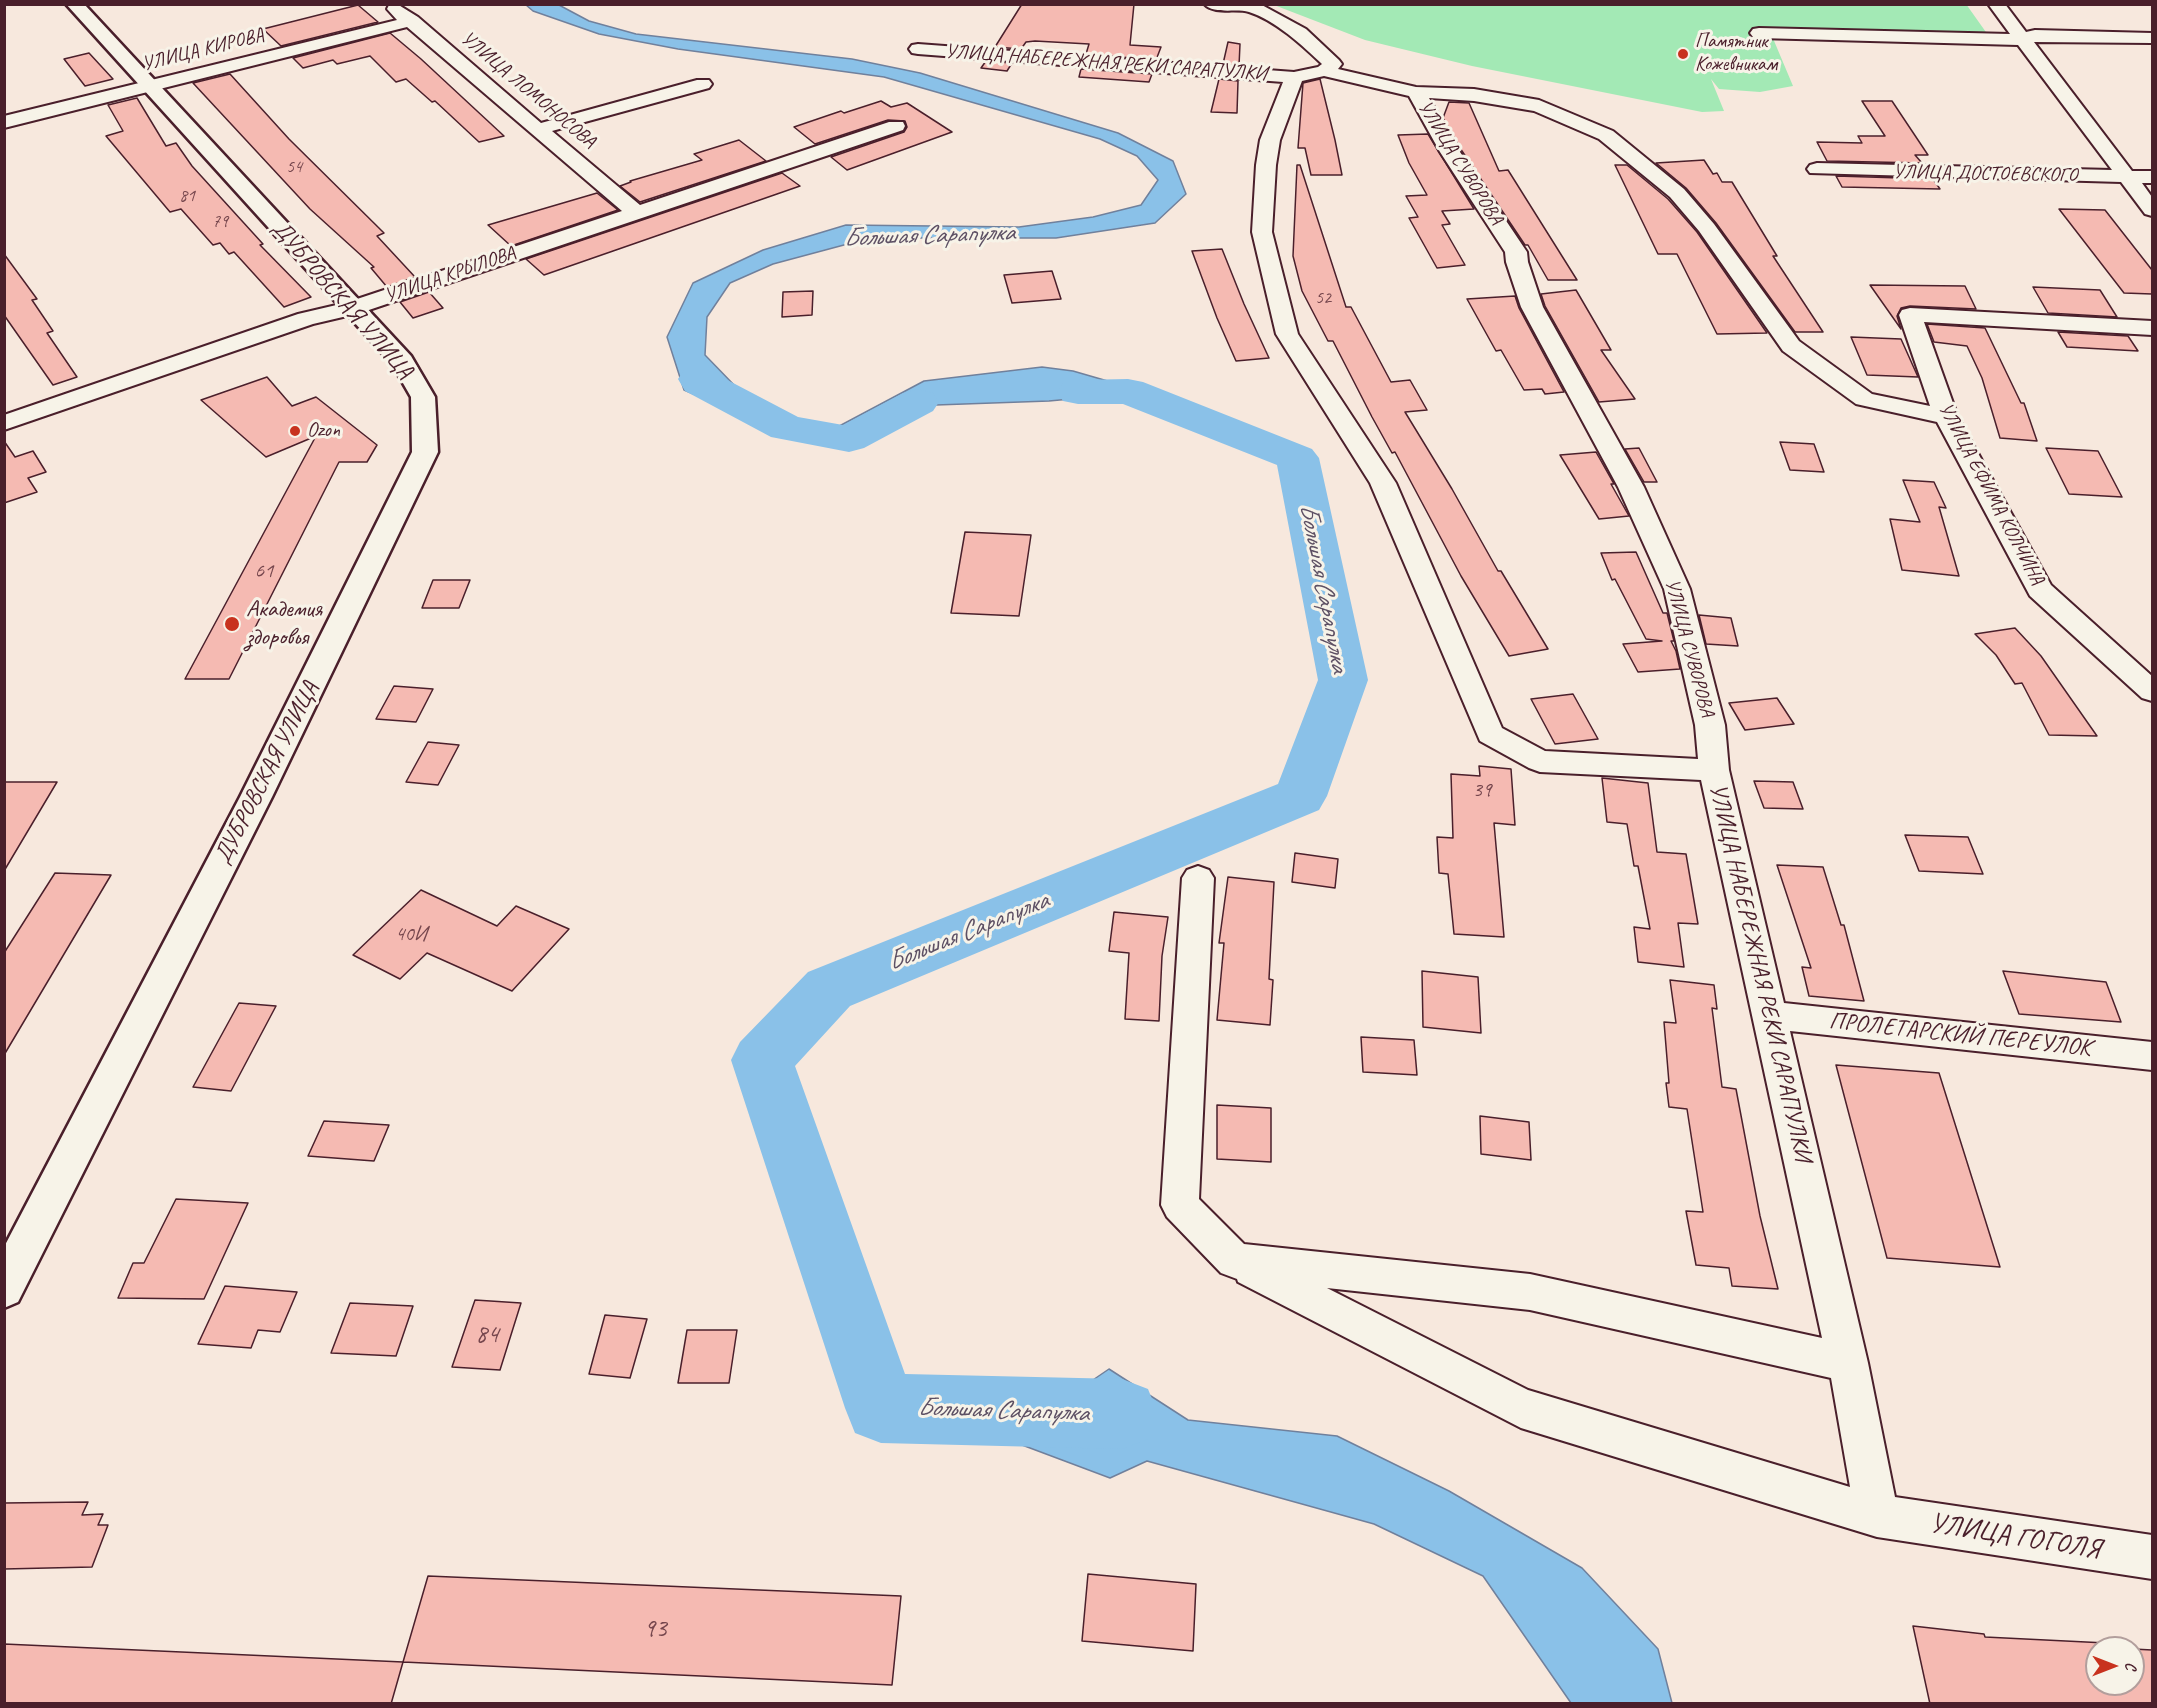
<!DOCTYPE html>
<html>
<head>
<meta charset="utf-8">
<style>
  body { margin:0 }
  #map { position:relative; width:2157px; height:1708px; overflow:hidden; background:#f7e8dd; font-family:Caveat,sans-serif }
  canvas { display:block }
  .frame { position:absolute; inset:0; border:6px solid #4a1f2b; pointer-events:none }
  .north { position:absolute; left:2085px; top:1636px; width:60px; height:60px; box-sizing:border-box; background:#f7f3e8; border:2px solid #b29e9c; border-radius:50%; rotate:90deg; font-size:16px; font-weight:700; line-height:24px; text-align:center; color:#4a1f2b }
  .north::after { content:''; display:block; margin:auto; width:21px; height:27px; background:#c8321e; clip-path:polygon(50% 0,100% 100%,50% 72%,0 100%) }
</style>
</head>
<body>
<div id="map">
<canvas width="2157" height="1708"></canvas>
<div class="frame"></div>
<div class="north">С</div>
</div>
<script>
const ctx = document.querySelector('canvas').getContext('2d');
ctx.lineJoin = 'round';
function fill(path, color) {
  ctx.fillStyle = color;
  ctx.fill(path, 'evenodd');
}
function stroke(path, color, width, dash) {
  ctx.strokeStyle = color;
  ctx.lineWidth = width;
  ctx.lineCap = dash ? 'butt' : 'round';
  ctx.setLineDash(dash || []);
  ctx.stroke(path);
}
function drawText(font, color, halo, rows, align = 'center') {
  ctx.font = font + ' Caveat,sans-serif';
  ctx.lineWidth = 6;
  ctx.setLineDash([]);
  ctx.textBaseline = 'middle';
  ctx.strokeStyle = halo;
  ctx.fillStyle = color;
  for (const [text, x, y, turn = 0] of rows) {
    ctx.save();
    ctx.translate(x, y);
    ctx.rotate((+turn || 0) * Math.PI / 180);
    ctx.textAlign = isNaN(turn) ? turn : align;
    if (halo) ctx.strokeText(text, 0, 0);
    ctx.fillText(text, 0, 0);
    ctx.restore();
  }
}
fill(new Path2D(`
  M1966 4 1988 35 1772 36 1793 86 1760 92 1719 89 1711 79 1724 111 1702 112 1472 66 1365 40 1274 5Z`), '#a3e9b5');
const water = new Path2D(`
  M526 5H559L589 21 636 34 852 59 920 73 1118 133 1173 161 1186 194 1155 223 1056 238H870L773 264 730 283 707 317 705 355 768 420 717 404 684 390 667 337 693 283 763 250 846 225 1019 227 1093 217 1141 205 1158 180 1137 156 1100 139 884 77 678 49 599 34 533 11Z
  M1042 367 1073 371 1156 395 1144 408 1103 396 1049 401 936 405 864 442 828 432 924 381Z
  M1109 1369 1188 1420 1337 1436 1449 1491 1582 1568 1658 1649 1672 1703H1571L1483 1576 1374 1524 1147 1461 1110 1478 1006 1439Z`);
fill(water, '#8ac1e8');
stroke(water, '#70809c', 1.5);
fill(new Path2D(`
  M699 367 714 370 716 374 798 417 843 425 903 393 918 389 933 393 939 402 933 411 864 448 849 452 771 437 685 391 678 379 684 370Z
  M1128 379 1143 382 1312 449 1319 458 1368 680 1327 796 1319 810 850 1006 795 1066 905 1374 1122 1379 1148 1389 1158 1414 1148 1439 1122 1449 881 1443 855 1433 845 1408 731 1060 740 1042 808 972 1278 784 1318 680 1277 465 1123 404H1078L1063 401 1057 392 1063 383 1078 380Z`), '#8ac1e8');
const building = new Path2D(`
  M1022 4H1134L1130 45 1161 47 1156 60 1086 54 1089 44 1035 41 1026 42 1021 49 995 47Z
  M358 5 378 22 281 46 263 29Z
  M390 33 421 59 504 136 479 142 435 101 432 102 406 79 396 82 370 56 337 64 333 60 303 68 293 58Z
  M1228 42 1240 44 1239 66 1223 64Z
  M89 53 113 79 85 86 64 59Z
  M986 61 1012 63 1007 71 981 68Z
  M1081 69 1152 74 1149 82 1079 77Z
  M230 74 289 139 384 233 377 236 415 277 387 287 371 268 374 267 310 209 193 83Z
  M1219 79 1238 81 1237 113 1211 112Z
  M1320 79 1335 140 1342 175H1311L1305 148H1298L1303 83Z
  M137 98 166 146 176 143 192 166 263 244 260 245 311 297 284 307 234 252 229 254 220 243 213 245 181 209 170 212 106 136 123 131 108 105Z
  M881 101 891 107 907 103 952 132 847 170 831 157 904 132 907 127 905 121 888 120 815 144 794 127 841 111 844 113Z
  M1862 101H1892L1928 155H1915L1922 163 1827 161 1817 142 1862 143 1858 136H1885Z
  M1449 102 1469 103 1499 171 1508 170 1577 280H1548L1528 245H1525L1462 151 1443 118Z
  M1428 134 1474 209 1442 211 1450 224 1442 225 1465 265 1437 268 1409 218 1418 217 1406 196 1427 195 1409 163 1398 135Z
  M739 140 766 161 640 202 620 186 631 182 630 181 702 160 694 154Z
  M1704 160 1713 174 1717 173 1722 182H1732L1777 256H1773L1823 332H1795L1716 223 1686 188 1656 163Z
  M1297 165H1300L1346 307H1351L1391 382 1410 380 1427 410 1405 412 1452 489 1498 571H1501L1548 649 1509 656 1461 576 1395 452 1392 453 1372 417 1333 341H1328L1302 291 1293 256Z
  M1615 165H1627L1668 199 1697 232 1767 333 1717 334 1677 254H1658Z
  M782 173 800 186 544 275 526 259Z
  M1836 176 1933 179 1940 189 1842 187Z
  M597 193 618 210 511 246 488 225Z
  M2059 209 2105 210 2152 270V294L2124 293Z
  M1222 249 1244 304 1269 358 1236 361 1217 318 1192 251Z
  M4 254 37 299 32 300 53 331 47 333 77 377 53 385 4 315Z
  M1052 271 1061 299 1012 303 1004 275Z
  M1870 285 1965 286 1976 309 1910 306 1901 308 1897 316 1901 329Z
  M2033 287 2100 290 2117 317 2048 313Z
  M1576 290 1611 350H1601L1635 399 1599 402 1545 306 1541 294Z
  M813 291 812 315 782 317 783 292Z
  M429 292 443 308 413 318 400 302Z
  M1515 296 1519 308 1564 392 1545 394 1542 389 1524 390 1501 350 1496 351 1467 299Z
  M1927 324 1985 328 2021 403H2024L2037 441 2000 438 1982 378 1967 346 1934 342Z
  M2058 332 2128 336 2138 351 2067 347Z
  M1851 337 1901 339 1918 377 1867 375Z
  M267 377 292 406 316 397 377 445 367 462H339L229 679H185L316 436 266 457 201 400Z
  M4 441 15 457 33 451 46 472 28 478 37 492 4 503Z
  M1780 442 1814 444 1824 472 1790 470Z
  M1639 448 1657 482H1644L1625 449Z
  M2046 448 2098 451 2122 497 2069 494Z
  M1596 452 1614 484H1611L1629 516 1599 519 1560 455Z
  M1903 480 1934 482 1946 508 1939 507 1959 576 1902 570 1890 519 1920 522Z
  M965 532 1031 535 1019 616 951 613Z
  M1636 552 1663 613H1667L1674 641H1671L1676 651 1680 669 1638 672 1623 644 1662 641 1646 639 1615 579 1612 580 1601 553Z
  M433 580H470L459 608H422Z
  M1699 615 1731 618 1738 646 1706 644Z
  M2015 628 2041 656 2097 736 2049 735 2022 683 2015 684 1996 655 1975 634Z
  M394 686 433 689 416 722 376 719Z
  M1573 694 1598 739 1555 744 1531 699Z
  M1777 698 1794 724 1745 730 1729 703Z
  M428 742 459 745 438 785 406 782Z
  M1479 766 1511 769 1515 825 1494 823 1504 937 1454 934 1448 874 1439 873 1437 837 1453 838 1451 774 1480 776Z
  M1602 778 1648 783 1657 852 1686 854 1698 924 1678 923 1684 967 1638 962 1634 927 1650 929 1638 866H1634L1627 824 1607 822Z
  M1754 781 1793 782 1803 809 1764 808Z
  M4 782H57L4 871Z
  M1905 835 1968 837 1983 874 1919 871Z
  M1295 853 1338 859 1335 888 1292 882Z
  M1777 865 1823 867 1841 925H1844L1864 1001 1809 996 1802 967 1811 968Z
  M55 873 111 875 4 1055V953Z
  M1228 877 1274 882 1269 979 1273 980 1270 1025 1217 1020 1224 943H1219Z
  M421 890 497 926 516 906 569 929 512 991 427 953 400 979 353 955Z
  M1114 912 1168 917 1162 956 1159 1021 1125 1019 1129 953 1109 951Z
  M1422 971 1478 977 1481 1033 1423 1027Z
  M2003 971 2106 982 2121 1022 2019 1014Z
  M1670 980 1714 985 1717 1009 1712 1008 1722 1087 1736 1089 1760 1216 1778 1289 1732 1286 1729 1268 1696 1265 1686 1211 1703 1212 1687 1109 1669 1107 1666 1083H1669L1664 1022 1676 1023Z
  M239 1003 276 1006 231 1091 193 1087Z
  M1361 1037 1414 1040 1417 1075 1363 1072Z
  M1836 1065 1939 1073 2000 1267 1887 1258Z
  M1217 1105 1271 1108V1162L1217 1159Z
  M1480 1116 1529 1122 1531 1160 1481 1154Z
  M324 1121 389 1125 374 1161 308 1156Z
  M176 1199 248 1203 204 1299 118 1298 133 1263H144Z
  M225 1286 297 1292 280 1332 258 1330 251 1348 198 1344Z
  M475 1300 521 1303 500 1370 452 1367Z
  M350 1303 413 1306 396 1356 331 1353Z
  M605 1315 647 1319 630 1378 589 1374Z
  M687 1330H737L729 1383H678Z
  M88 1502 82 1515 103 1514 98 1525H108L92 1567 4 1569V1503Z
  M1088 1574 1196 1584 1193 1651 1082 1641Z
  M428 1576 901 1596 892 1685 403 1662Z
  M1913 1626 1984 1634 1985 1637 2106 1643 2108 1647 2121 1648H2097V1684H2133V1649L2152 1650V1704H1930Z
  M4 1644 403 1662 391 1704H4Z`);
fill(building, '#f5bab2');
stroke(building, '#4a1f2b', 1.5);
const street = new Path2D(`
  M397 4 418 17 541 123 697 80H709L712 84 709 88 552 131 640 205 889 122H903L905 126 903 130 360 313 313 324 4 430V415L298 314 345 303 622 211 407 27 4 128V116L397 20 387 9 389 5Z
  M1204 4H1260L1306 29 1339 60 1342 64 1338 69 1416 87 1474 89 1539 100 1613 131 1684 189 1714 224 1799 341 1872 394 1930 406 1899 315 1902 310 1910 308 2152 321V335L1924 322 1958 417 2051 585 2152 676V701L2142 698 2030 596 1937 422 1856 404 1783 351 1699 231 1670 197 1599 139 1534 111 1474 101 1429 98 1460 152 1527 252 1528 262 1543 307 1644 487 1690 589 1725 725 1729 770 1784 1003 2152 1042V1070L1790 1031 1868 1363 1895 1497 2152 1535V1579L1877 1537 1521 1428 1238 1282 1237 1279 1221 1273 1167 1217 1161 1205 1182 878 1187 870 1198 866 1209 870 1214 878 1199 1199 1244 1244 1530 1274 1822 1338 1701 780 1540 772 1529 768 1480 741 1370 483 1276 334 1252 232 1256 165 1260 140 1283 82 918 54 912 53 909 49 912 45 918 44 1294 72 1318 67 1322 64C1303 46 1275 20 1249 12 1236 8 1214 15 1204 4ZM1324 76 1409 96 1440 152 1505 252 1506 262 1521 307 1618 487 1664 589 1695 725 1698 759 1545 751 1502 728 1396 483 1298 334 1272 232 1276 165 1280 140 1302 81ZM1327 1288 1530 1310 1831 1378 1850 1487 1528 1390Z
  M1988 4H2005L2026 32 2035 30 2152 33V43L2034 42 2132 171H2152V183H2142L2152 197V216L2145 214 2121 182 1810 173 1807 169 1810 165 1817 163 2112 170 2018 45 1759 38 1753 37 1750 33 1753 29 1759 28 2010 34Z`);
const secondary = new Path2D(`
  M66 4H84L411 356 435 397 438 452 272 797 18 1302 4 1308V1247L240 797 412 452 411 397 392 364Z`);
stroke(street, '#4a1f2b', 4);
stroke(secondary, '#4a1f2b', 5);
fill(street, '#f7f3e8');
fill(secondary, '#f7f3e8');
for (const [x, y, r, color] of [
  [1683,54,6,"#c8321e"],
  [295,431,6,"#c8321e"],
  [232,624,8,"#c8321e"]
]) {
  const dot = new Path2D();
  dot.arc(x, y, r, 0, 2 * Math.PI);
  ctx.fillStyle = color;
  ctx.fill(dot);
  stroke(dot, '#f7f3e8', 2);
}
drawText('18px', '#75464d', null, [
  ["54",294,167],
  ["81",187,196],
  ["79",220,222],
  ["52",1323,298]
]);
drawText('20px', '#4a1f2b', '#f7f3e8', [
  ["Памятник",1695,42],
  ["Кожевникам",1695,65],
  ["Ozon",307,431]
], 'left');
drawText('20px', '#4a1f2b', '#f7f3e8', [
  ["УЛИЦА КИРОВА",203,50,-14],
  ["УЛИЦА НАБЕРЕЖНАЯ РЕКИ САРАПУЛКИ",1106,63,4],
  ["УЛИЦА ЛОМОНОСОВА",528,90,40],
  ["УЛИЦА СУВОРОВА",1460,163,58],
  ["УЛИЦА ДОСТОЕВСКОГО",1985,174,1],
  ["УЛИЦА КРЫЛОВА",450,275,-19],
  ["УЛИЦА ЕФИМА КОЛЧИНА",1991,494,62],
  ["УЛИЦА СУВОРОВА",1689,648,75]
]);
drawText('21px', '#75464d', null, [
  ["61",264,571],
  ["39",1482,790],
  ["40И",411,934]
]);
drawText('24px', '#4a1f2b', '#f7f3e8', [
  ["ДУБРОВСКАЯ УЛИЦА",342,300,49],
  ["ДУБРОВСКАЯ УЛИЦА",267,773,-63],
  ["УЛИЦА НАБЕРЕЖНАЯ РЕКИ САРАПУЛКИ",1760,973,77],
  ["ПРОЛЕТАРСКИЙ ПЕРЕУЛОК",1960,1035,6]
]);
drawText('24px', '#4a1f2b', '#f7f3e8', [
  ["Академия",246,610],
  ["здоровья",246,638]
], 'left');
drawText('italic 26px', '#5d5064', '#f7f3e8', [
  ["Большая Сарапулка",929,236,-2],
  ["Большая Сарапулка",1323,588,79],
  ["Большая Сарапулка",968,932,-22],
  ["Большая Сарапулка",1003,1411,2]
]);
drawText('26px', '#75464d', null, [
  ["84",487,1335],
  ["93",655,1629]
]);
drawText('28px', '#4a1f2b', '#f7f3e8', [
  ["УЛИЦА ГОГОЛЯ",2015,1537,9]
]);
</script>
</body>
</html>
